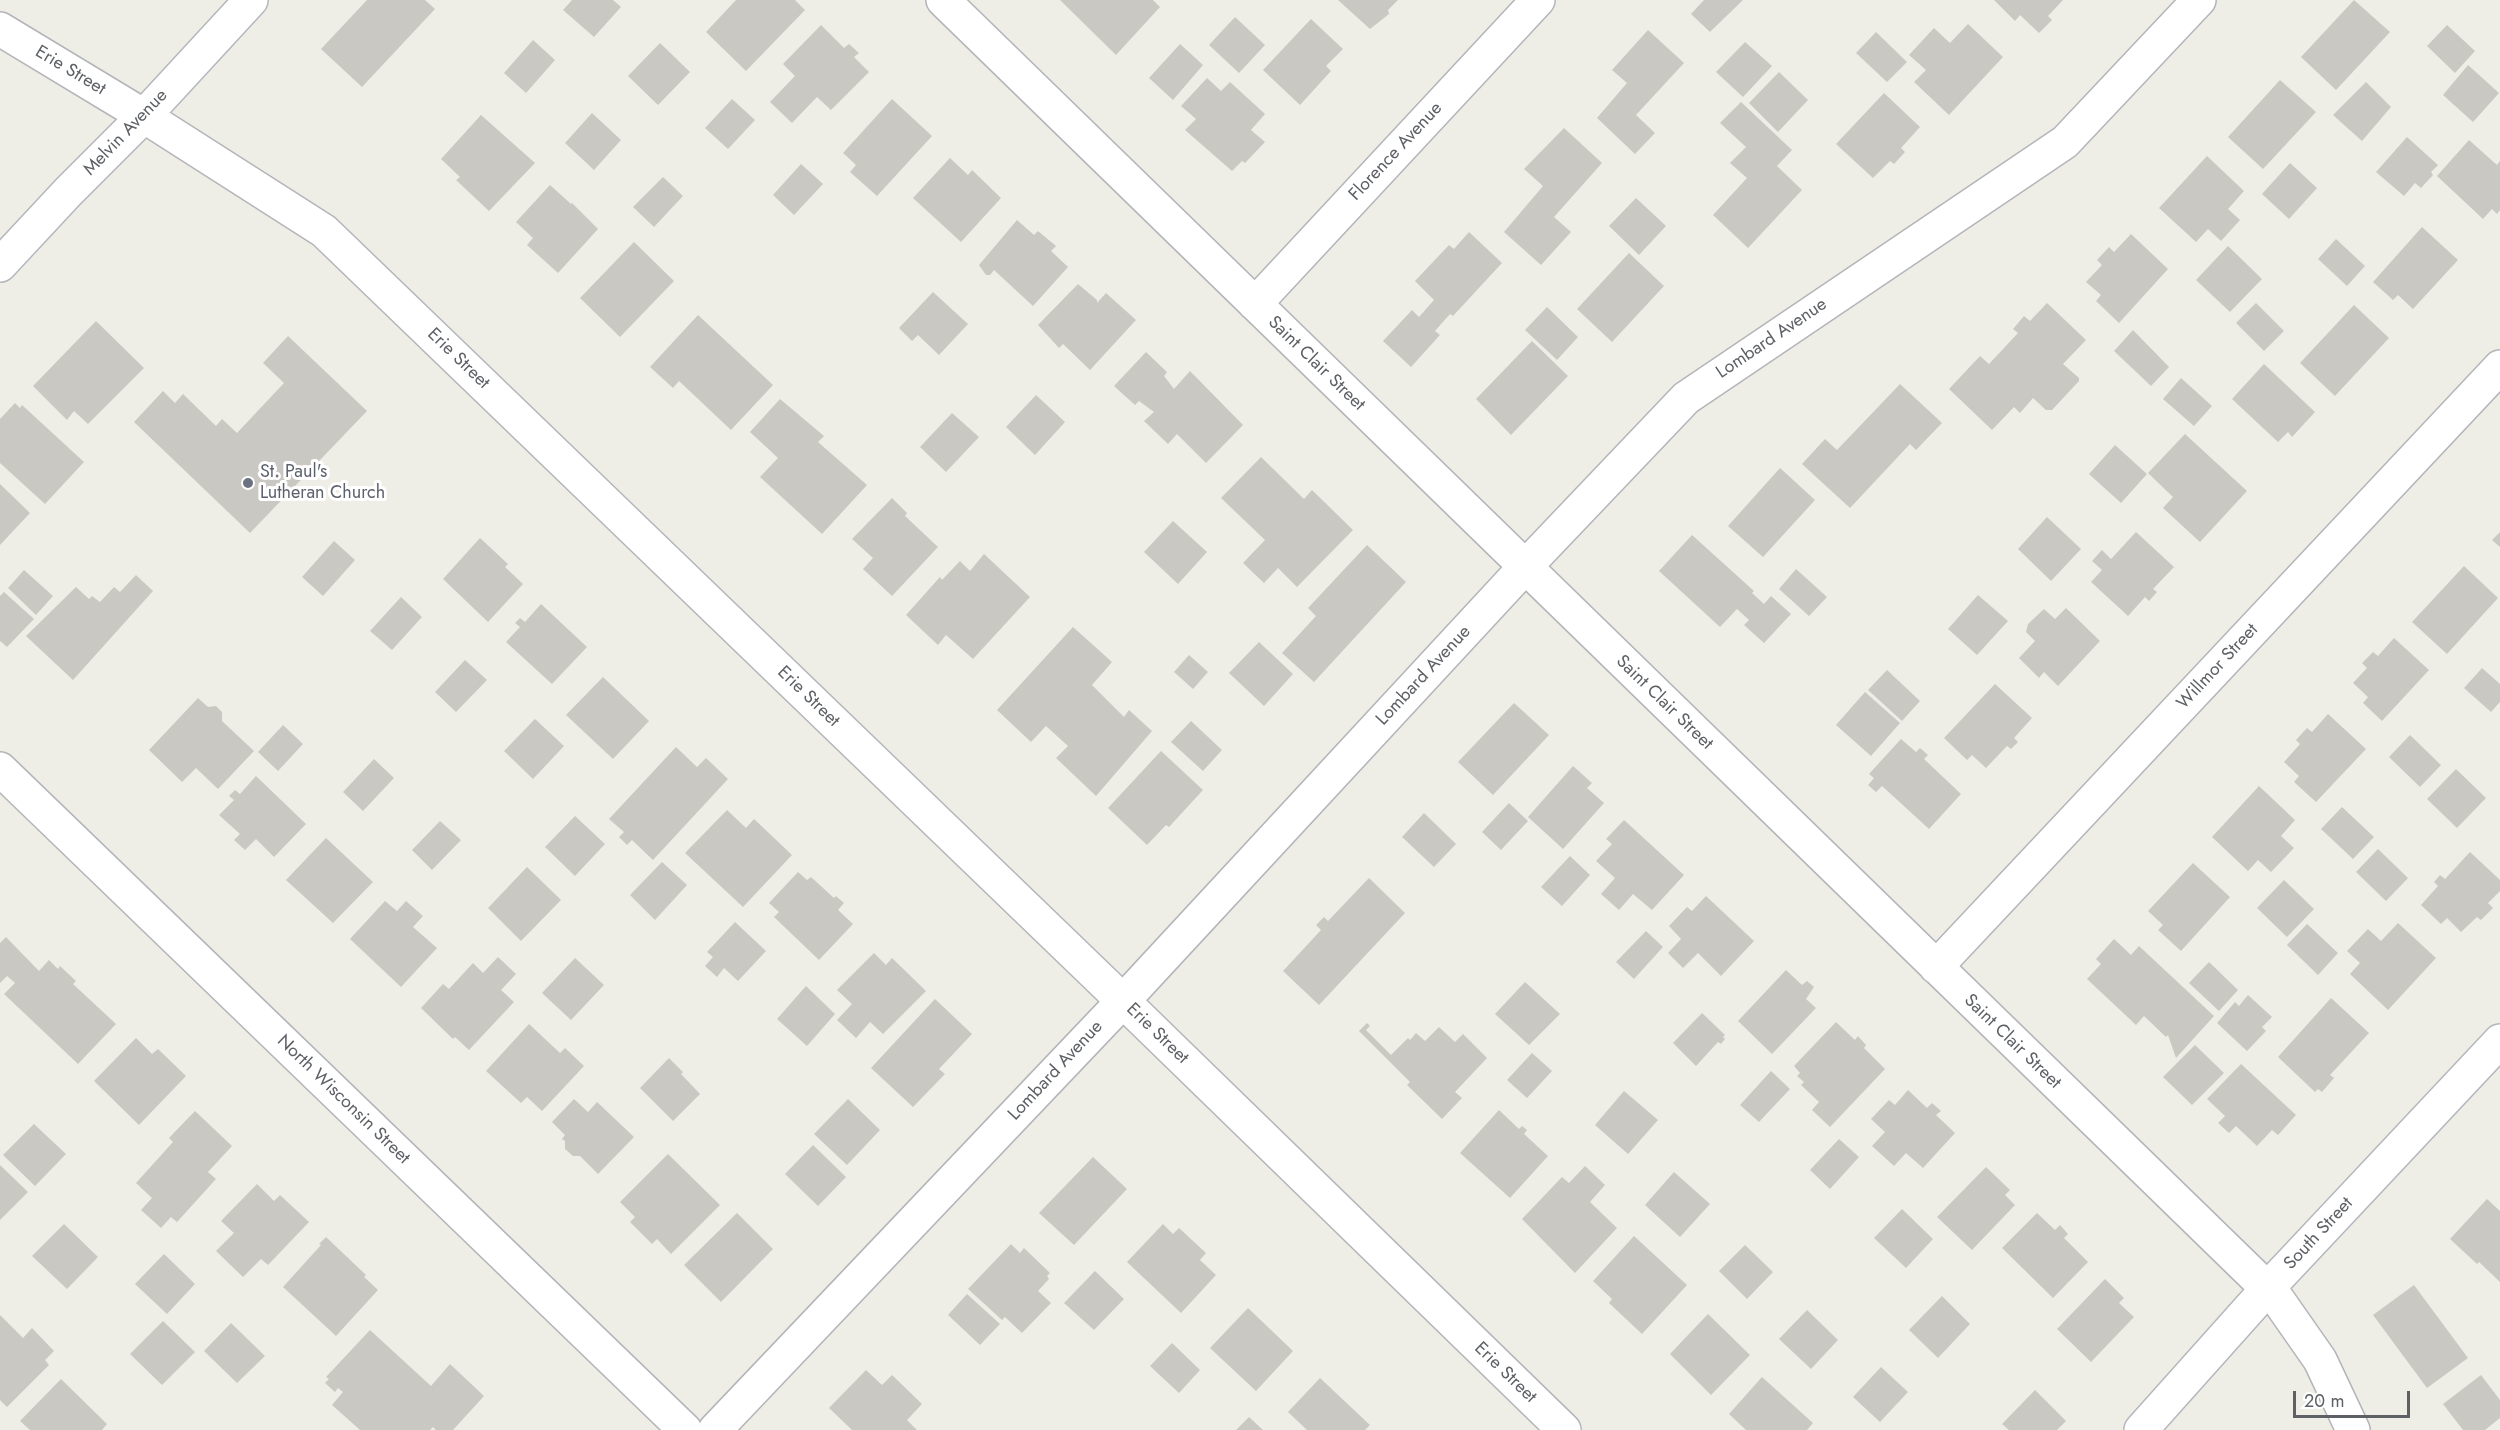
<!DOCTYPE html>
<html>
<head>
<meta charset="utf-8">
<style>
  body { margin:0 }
  #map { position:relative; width:2500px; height:1430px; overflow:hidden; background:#eeede6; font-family:Jost,sans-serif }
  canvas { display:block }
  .scale { position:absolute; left:2293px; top:1391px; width:117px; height:27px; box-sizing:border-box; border:3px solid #5d6065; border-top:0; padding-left:8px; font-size:18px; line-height:21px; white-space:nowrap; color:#5d6065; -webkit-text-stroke:4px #fff; paint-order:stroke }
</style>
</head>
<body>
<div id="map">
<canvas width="2500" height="1430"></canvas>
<div class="scale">20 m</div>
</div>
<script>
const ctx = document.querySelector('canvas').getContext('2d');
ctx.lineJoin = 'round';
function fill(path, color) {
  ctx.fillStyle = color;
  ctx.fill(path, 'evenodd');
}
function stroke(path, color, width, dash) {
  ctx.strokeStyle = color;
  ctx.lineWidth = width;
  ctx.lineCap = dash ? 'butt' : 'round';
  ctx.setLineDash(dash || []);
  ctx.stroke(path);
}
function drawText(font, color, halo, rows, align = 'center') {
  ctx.font = font + ' Jost,sans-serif';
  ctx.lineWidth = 6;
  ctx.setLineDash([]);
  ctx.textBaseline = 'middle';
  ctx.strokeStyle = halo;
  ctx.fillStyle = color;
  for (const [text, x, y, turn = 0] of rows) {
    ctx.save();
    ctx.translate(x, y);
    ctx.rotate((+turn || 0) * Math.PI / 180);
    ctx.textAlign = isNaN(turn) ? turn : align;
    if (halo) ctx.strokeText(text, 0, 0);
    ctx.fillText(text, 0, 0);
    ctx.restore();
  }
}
fill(new Path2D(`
  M367 0H425L435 9 362 87 321 49Z
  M572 0H613L621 7 594 37 563 10Z
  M736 0H795L805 10 746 71 706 32Z
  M1060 0H1153L1160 7 1116 55Z
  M1338 0H1398L1388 10 1389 14 1370 29Z
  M1704 0H1743L1710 32 1691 14Z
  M1994 0H2063L2048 16 2052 20 2039 33 2020 15 2015 21Z
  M2354 0 2390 32 2336 90 2301 57Z
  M1235 17 1265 45 1239 73 1209 45Z
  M1311 19 1343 49 1326 66 1331 71 1300 105 1263 70Z
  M1968 24 2003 57 1949 115 1914 82 1926 70 1909 55 1934 28 1950 43Z
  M821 25 844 48 849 44 859 53 854 57 869 72 831 110 817 97 792 123 770 102 795 76 783 64Z
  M2447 25 2475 51 2455 73 2427 46Z
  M1648 30 1684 63 1636 115 1655 133 1635 154 1597 118 1627 83 1612 70Z
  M1876 32 1907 62 1887 82 1856 53Z
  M533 40 555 60 526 93 504 73Z
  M1745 42 1772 66 1743 97 1716 72Z
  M660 43 690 72 658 105 628 76Z
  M1180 44 1203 65 1173 100 1149 78Z
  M2468 65 2499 93 2473 122 2443 95Z
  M1779 72 1808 100 1778 132 1749 103Z
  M1207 78 1221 91 1230 82 1265 114 1251 130 1265 142 1245 163 1242 161 1232 171 1185 130 1196 119 1181 106Z
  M2280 80 2316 112 2263 169 2228 137Z
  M2366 82 2391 107 2362 141 2333 115Z
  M1884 93 1920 127 1901 148 1905 152 1894 164 1890 161 1873 178 1836 144Z
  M732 99 755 120 728 149 705 128Z
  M892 99 932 136 877 196 850 172 856 165 843 153Z
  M1741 102 1792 150 1777 166 1802 190 1748 248 1713 215 1747 178 1730 163 1746 147 1720 123Z
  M592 113 621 140 594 170 565 143Z
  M481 115 535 163 489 211 456 180 460 177 441 159Z
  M1564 128 1602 163 1554 217 1571 232 1541 265 1504 232 1543 186 1524 169Z
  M2407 137 2438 165 2431 172 2433 175 2421 188 2415 183 2404 196 2376 172Z
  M2469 140 2497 165 2500 161V210L2497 214 2492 209 2483 219 2437 176Z
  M2207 156 2244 191 2228 209 2240 220 2221 241 2208 229 2196 242 2159 208Z
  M950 158 968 175 972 170 1001 198 961 242 913 198Z
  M2290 163 2317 188 2289 219 2262 194Z
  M801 164 823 184 794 215 773 195Z
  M663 177 683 196 654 227 633 207Z
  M550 185 571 204 572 203 598 229 558 273 527 245 533 238 516 222Z
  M1636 198 1666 226 1639 255 1609 226Z
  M1017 220 1034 235 1038 231 1056 246 1051 251 1068 267 1033 306 994 270 990 275H986L979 265Z
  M2422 227 2458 260 2413 309 2398 295 2393 300 2373 282Z
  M1469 232 1502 263 1453 316 1450 314 1435 331 1440 335 1411 367 1383 341 1412 310 1419 317 1434 300 1415 281 1449 245 1454 249Z
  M2131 234 2168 269 2119 323 2096 301 2101 295 2086 282 2102 265 2097 260 2109 247 2114 252Z
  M2336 239 2365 266 2347 286 2318 259Z
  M634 242 674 281 620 337 580 298Z
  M2228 246 2262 279 2230 312 2196 280Z
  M1629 253 1664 286 1612 342 1577 309Z
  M1078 284 1097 300V303L1106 293 1136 320 1090 370 1063 344 1059 348 1038 325Z
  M933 292 968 324 939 355 918 335 912 341 899 328Z
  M2047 303 2086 340 2063 364 2079 378V381L2052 410H2046L2033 398 2020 413 2014 407 1992 430 1949 389 1980 356 1989 364 2018 333 2013 329 2024 316 2030 321Z
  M2256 303 2284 331 2264 351 2236 323Z
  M2354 305 2389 338 2335 396 2300 363Z
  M1547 307 1578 337 1557 360 1525 330Z
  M698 315 773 385 731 430 679 381 673 388 650 367Z
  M96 321 144 368 88 424 74 411 67 420 33 386Z
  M2133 330 2169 367 2151 386 2114 351Z
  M288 336 367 411 250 533 134 422 163 391 175 403 183 394 216 426 222 419 237 433 284 383 263 363Z
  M1532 341 1568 376 1511 435 1476 399Z
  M1146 352 1167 372 1164 376 1174 389 1190 371 1243 425 1206 463 1177 434 1168 444 1144 421 1154 412 1139 401 1135 405 1114 386Z
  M2264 364 2315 412 2292 437 2288 432 2278 442 2232 399Z
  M2181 378 2212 406 2194 426 2163 399Z
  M1900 384 1942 423 1916 450 1910 444 1850 508 1802 464 1825 439 1837 450Z
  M1036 395 1065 422 1035 455 1006 427Z
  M780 399 824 436 818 442 867 485 822 534 760 477 778 458 750 432Z
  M15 403 20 408 22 405 84 462 45 504 0 463V419Z
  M952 413 979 437 946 472 920 447Z
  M2185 434 2247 491 2200 542 2163 508 2173 497 2148 473Z
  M2115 445 2147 474 2121 503 2089 474Z
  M1261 457 1304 499 1312 490 1353 530 1297 587 1278 568 1264 583 1243 563 1265 540 1221 498Z
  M1780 468 1815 500 1763 557 1728 526Z
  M0 484 30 513 0 545Z
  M892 498 907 513 905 516 938 547 892 596 863 569 873 558 852 539Z
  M2047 517 2081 549 2051 581 2018 549Z
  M1173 521 1207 552 1178 584 1144 552Z
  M2136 532 2174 567 2153 589 2157 592 2149 601 2145 597 2128 616 2091 582 2102 570 2092 561 2102 550 2111 559Z
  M2500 532V547L2492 540Z
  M1692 535 1754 591 1752 593 1764 604 1771 596 1791 614 1764 643 1744 625 1749 620 1737 609 1720 627 1659 571Z
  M480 538 508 564 505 567 523 584 488 622 443 579Z
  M334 541 355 560 323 596 302 577Z
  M1367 545 1406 582 1314 682 1282 653 1316 616 1308 608Z
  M984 554 1030 597 973 659 946 635 938 645 906 615 940 577 942 580 960 561 970 571Z
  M2464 566 2498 598 2447 654 2412 622Z
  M1796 569 1827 597 1809 616 1779 589Z
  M24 570 53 596 36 615 8 588Z
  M136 575 153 591 73 680 26 636 76 587 89 599 92 596 100 602 114 587 120 592Z
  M4 592 34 619 7 647 0 641V596Z
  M1978 595 2008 621 1977 655 1948 629Z
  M401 597 422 617 392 650 370 631Z
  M541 604 587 647 552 684 506 642 520 627 515 623 520 618 525 622Z
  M2066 608 2100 641 2058 686 2044 672 2039 678 2019 658 2035 641 2026 632 2028 624 2044 609 2055 619Z
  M1073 627 1112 662 1092 685 1124 717 1129 710 1152 731 1096 796 1056 758 1068 746 1046 726 1031 742 997 710Z
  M2394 638 2429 670 2382 721 2363 703 2368 697 2353 683 2367 668 2362 663 2373 652 2378 656Z
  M1259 642 1293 674 1264 706 1229 673Z
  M1189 655 1208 672 1193 689 1174 672Z
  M465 660 487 680 456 712 435 692Z
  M2482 668 2500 684V702L2491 712 2464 688Z
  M1887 670 1920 701 1902 721 1868 690Z
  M603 677 649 721 613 759 566 715Z
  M1995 684 2032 718 2014 738 2018 742 2011 749 2007 746 1986 768 1972 755 1967 760 1944 738Z
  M1865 692 1900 723 1871 756 1836 725Z
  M198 698 208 707 216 706 222 712V721L254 751 218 789 196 768 182 782 149 750Z
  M1514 703 1549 735 1493 795 1458 762Z
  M2328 714 2366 749 2316 802 2294 782 2299 776 2284 762 2300 744 2296 740 2307 728 2312 732Z
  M535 719 564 746 533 779 504 751Z
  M1191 721 1222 750 1203 771 1171 742Z
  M283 725 303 744 278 771 258 752Z
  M2410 735 2441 765 2420 787 2389 757Z
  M1901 739 1916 752 1920 748 1928 755 1924 759 1961 794 1929 829 1882 786 1876 792 1868 785 1874 778 1869 774Z
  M676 747 697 767 706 758 728 779 653 860 632 840 627 845 619 837 624 832 609 819Z
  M1161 751 1203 790 1169 827 1166 825 1147 845 1108 808Z
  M374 759 394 778 363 811 343 792Z
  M1573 766 1592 783 1587 788 1604 803 1563 849 1528 817Z
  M2456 769 2486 798 2457 828 2427 799Z
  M256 776 306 824 274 857 256 839 245 850 234 840 240 834 219 815 234 800 229 796 235 790 240 794Z
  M2259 786 2295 820 2281 836 2294 848 2271 872 2258 860 2248 871 2212 837Z
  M1509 803 1528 821 1501 850 1482 832Z
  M2342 807 2374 837 2353 859 2321 829Z
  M727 810 746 828 754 819 792 855 743 907 685 853Z
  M1424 813 1456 844 1434 867 1402 837Z
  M575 816 605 844 575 876 545 847Z
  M1624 820 1684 875 1652 910 1633 894 1619 910 1601 894 1615 878 1596 861 1612 844 1606 839Z
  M440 821 461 840 432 870 412 850Z
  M326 838 373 882 333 923 286 880Z
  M2378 849 2408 878 2386 901 2356 872Z
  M2470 852 2500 880V891L2488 903 2493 908 2481 920 2477 917 2461 932 2447 918 2441 924 2421 905 2438 886 2434 882 2440 875 2445 879Z
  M1570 856 1590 875 1562 906 1541 887Z
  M662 862 687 885 655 920 630 895Z
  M2193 863 2230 897 2181 951 2158 930 2163 925 2148 911Z
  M527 867 561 900 521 941 488 908Z
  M798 872 807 880 811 877 834 898 836 896 844 903 838 910 853 924 819 960 774 917 779 912 769 903Z
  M1369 878 1405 913 1319 1005 1283 971 1321 930 1316 925 1324 917 1328 921Z
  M2284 880 2314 909 2287 937 2257 908Z
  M1706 896 1754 941 1721 976 1698 953 1683 968 1668 953 1681 939 1669 926 1687 907 1692 911Z
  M385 901 397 911 406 901 423 916 413 927 437 948 401 987 350 939Z
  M735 922 766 951 738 981 724 968 717 977 705 966 713 957 707 952Z
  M2398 923 2436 958 2388 1010 2350 974 2360 963 2347 951 2368 929 2381 941Z
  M2307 924 2338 953 2318 975 2287 945Z
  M1646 931 1663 947 1634 979 1616 962Z
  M6 937 39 971 49 960 58 969 60 966 76 981 73 984 116 1024 78 1064 4 994 15 983 7 976 0 983V943Z
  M2114 939 2131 955 2139 946 2214 1016 2176 1058 2168 1035 2166 1037 2144 1016 2136 1025 2087 979 2101 964 2096 959Z
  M874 953 886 965 892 958 926 991 883 1034 870 1022 856 1038 837 1020 852 1004 837 990Z
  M498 957 516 974 501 990 514 1002 469 1050 455 1037 453 1039 421 1008 443 984 449 989 473 963 483 973Z
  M575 958 604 985 571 1020 542 993Z
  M2209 962 2238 990 2219 1011 2189 983Z
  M1786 970 1802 985 1807 981 1814 987 1806 999 1816 1008 1772 1054 1738 1021Z
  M1525 982 1560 1014 1529 1045 1495 1014Z
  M806 986 835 1014 807 1046 777 1019Z
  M2248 995 2272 1017 2262 1027 2266 1031 2247 1051 2217 1023 2235 1002 2239 1006Z
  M2331 998 2369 1033 2330 1075 2334 1078 2322 1092 2318 1089 2315 1092 2278 1057Z
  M935 999 972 1034 939 1069 945 1074 913 1107 871 1068Z
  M1702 1013 1725 1035 1723 1037 1725 1039 1721 1044 1718 1042 1696 1066 1673 1043Z
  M1836 1022 1855 1040 1858 1036 1866 1045 1864 1048 1885 1069 1830 1127 1812 1110 1819 1102 1801 1085 1804 1082 1797 1076 1800 1073 1794 1066Z
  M1367 1023 1370 1026 1366 1030 1391 1055 1408 1038 1410 1040 1416 1033 1425 1041 1439 1027 1455 1042 1463 1034 1487 1058 1455 1092 1462 1098 1442 1119 1407 1085 1410 1082 1359 1031Z
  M529 1024 560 1053 565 1048 584 1066 542 1111 527 1097 521 1103 486 1071Z
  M136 1038 152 1054 158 1049 186 1076 139 1125 94 1081Z
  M2195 1045 2224 1073 2192 1105 2163 1077Z
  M1532 1053 1552 1071 1527 1098 1507 1080Z
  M669 1058 683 1072 681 1074 700 1094 673 1121 640 1088Z
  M2241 1064 2296 1115 2278 1135 2272 1130 2257 1146 2236 1126 2229 1133 2218 1123 2225 1116 2207 1099Z
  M1771 1071 1790 1089 1759 1122 1740 1105Z
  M1908 1090 1927 1108 1932 1103 1941 1111 1936 1115 1955 1133 1923 1168 1906 1153 1894 1166 1872 1146 1885 1132 1871 1119 1889 1100 1895 1105Z
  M1624 1091 1658 1120 1628 1154 1595 1125Z
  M574 1099 588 1112 597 1102 634 1137 598 1174 580 1156H573L565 1149V1141L562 1139 565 1135 552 1122Z
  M848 1099 880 1130 847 1165 814 1134Z
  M1499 1110 1519 1129 1522 1126 1527 1130 1524 1134 1548 1156 1510 1198 1460 1153Z
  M195 1111 232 1146 208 1172 216 1179 177 1222 171 1217 161 1228 141 1210 152 1198 136 1183 173 1142 169 1138Z
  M34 1124 66 1154 35 1186 3 1155Z
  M1839 1139 1859 1157 1830 1189 1810 1170Z
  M813 1145 846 1177 818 1206 785 1174Z
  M668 1154 720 1205 671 1254 657 1239 652 1244 630 1222 635 1217 620 1202Z
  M1093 1157 1127 1189 1074 1245 1039 1213Z
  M0 1165 28 1192 0 1220Z
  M1585 1166 1605 1185 1590 1202 1617 1228 1575 1273 1522 1219 1562 1177 1569 1183Z
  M1986 1167 2010 1190 2005 1195 2015 1205 1972 1250 1937 1217Z
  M1674 1172 1710 1204 1680 1237 1645 1205Z
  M257 1184 274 1201 280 1195 309 1222 268 1265 261 1259 243 1277 216 1251 234 1233 221 1221Z
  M2487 1199 2500 1211V1282L2479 1262 2477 1264 2450 1239Z
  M1902 1209 1933 1239 1906 1268 1874 1238Z
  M737 1213 773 1249 721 1302 684 1265Z
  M2037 1213 2055 1230 2060 1225 2068 1234 2064 1238 2088 1262 2053 1298 2002 1248Z
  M64 1224 98 1257 67 1289 32 1256Z
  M1163 1224 1173 1234 1179 1228 1206 1253 1200 1260 1216 1275 1181 1313 1127 1262Z
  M1634 1236 1687 1285 1642 1334 1609 1303 1612 1299 1593 1281Z
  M326 1237 366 1275 364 1277 378 1290 336 1336 283 1287 321 1245 319 1244Z
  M1011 1244 1020 1253 1024 1248 1050 1273 1047 1276 1049 1279 1038 1291 1051 1303 1022 1333 1005 1317 1002 1320 968 1289Z
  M1745 1245 1773 1272 1747 1299 1719 1271Z
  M164 1254 195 1284 167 1314 135 1284Z
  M1095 1271 1124 1299 1094 1330 1064 1303Z
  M2105 1279 2124 1298 2119 1303 2134 1317 2091 1362 2057 1329Z
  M2414 1285 2468 1358 2427 1388 2373 1315Z
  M967 1294 1000 1324 980 1345 948 1315Z
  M1942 1296 1970 1324 1938 1358 1909 1330Z
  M1248 1308 1293 1351 1256 1391 1210 1348Z
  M1807 1310 1838 1340 1811 1369 1779 1339Z
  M1708 1314 1750 1355 1711 1395 1670 1354Z
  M0 1315 23 1338 32 1328 54 1351 45 1360 49 1365 7 1407 0 1400Z
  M163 1321 195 1352 162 1385 130 1354Z
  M231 1323 265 1356 237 1383 204 1351Z
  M370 1330 431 1386 450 1364 484 1396 453 1430H436L433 1427 430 1430H360L332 1405 343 1392 338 1388 335 1392 325 1383 329 1379 326 1377Z
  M1172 1343 1200 1370 1179 1393 1150 1366Z
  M1881 1367 1908 1392 1880 1422 1853 1397Z
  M866 1370 882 1385 892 1375 922 1404 907 1420 917 1430H852L829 1408Z
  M2481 1375 2500 1400V1418L2485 1430H2463L2443 1404Z
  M1762 1377 1813 1423 1807 1430H1746L1729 1414Z
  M1320 1378 1370 1425 1365 1430H1307L1288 1412Z
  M61 1379 107 1424 102 1430H30L20 1421Z
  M2035 1390 2066 1421 2057 1430H2009L2002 1424Z
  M1249 1417 1263 1430H1236Z`), '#cac8c2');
const street = new Path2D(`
  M943 0 2276 1297 2320 1360 2353 1430
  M0 29 144 116 324 231 1123 1001 1564 1430
  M1255 304 1538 0
  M0 769 685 1430
  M1936 967 2500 367
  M715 1430 1123 1001 1525 567 1686 398 2065 142 2199 0`);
const secondary = new Path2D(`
  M0 265 68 192 144 116 251 0
  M2141 1430 2267 1289 2500 1041`);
stroke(street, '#b3b5b9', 36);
stroke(secondary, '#b4b7bc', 36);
stroke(street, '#fff', 33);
stroke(secondary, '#fff', 33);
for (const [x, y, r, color] of [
  [248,483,6,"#6b7280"]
]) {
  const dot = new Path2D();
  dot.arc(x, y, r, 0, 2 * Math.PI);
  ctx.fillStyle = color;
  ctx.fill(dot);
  stroke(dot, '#fff', 2);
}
drawText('18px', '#5d6065', '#fff', [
  ["Erie Street",70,71,31],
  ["Melvin Avenue",126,133,-46],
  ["Florence Avenue",1396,152,-47],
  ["Lombard Avenue",1772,339,-34],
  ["Erie Street",458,359,44],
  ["Saint Clair Street",1316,364,44],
  ["Willmor Street",2218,667,-47],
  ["Lombard Avenue",1424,676,-47],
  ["Erie Street",808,697,44],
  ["Saint Clair Street",1664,703,44],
  ["Erie Street",1157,1034,44],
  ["Saint Clair Street",2012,1042,44],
  ["Lombard Avenue",1056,1071,-47],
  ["North Wisconsin Street",343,1100,44],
  ["South Street",2319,1234,-47],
  ["Erie Street",1505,1373,44]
]);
drawText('18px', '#5b616d', '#fff', [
  ["St. Paul's",260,473],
  ["Lutheran Church",260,494]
], 'left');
</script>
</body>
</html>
